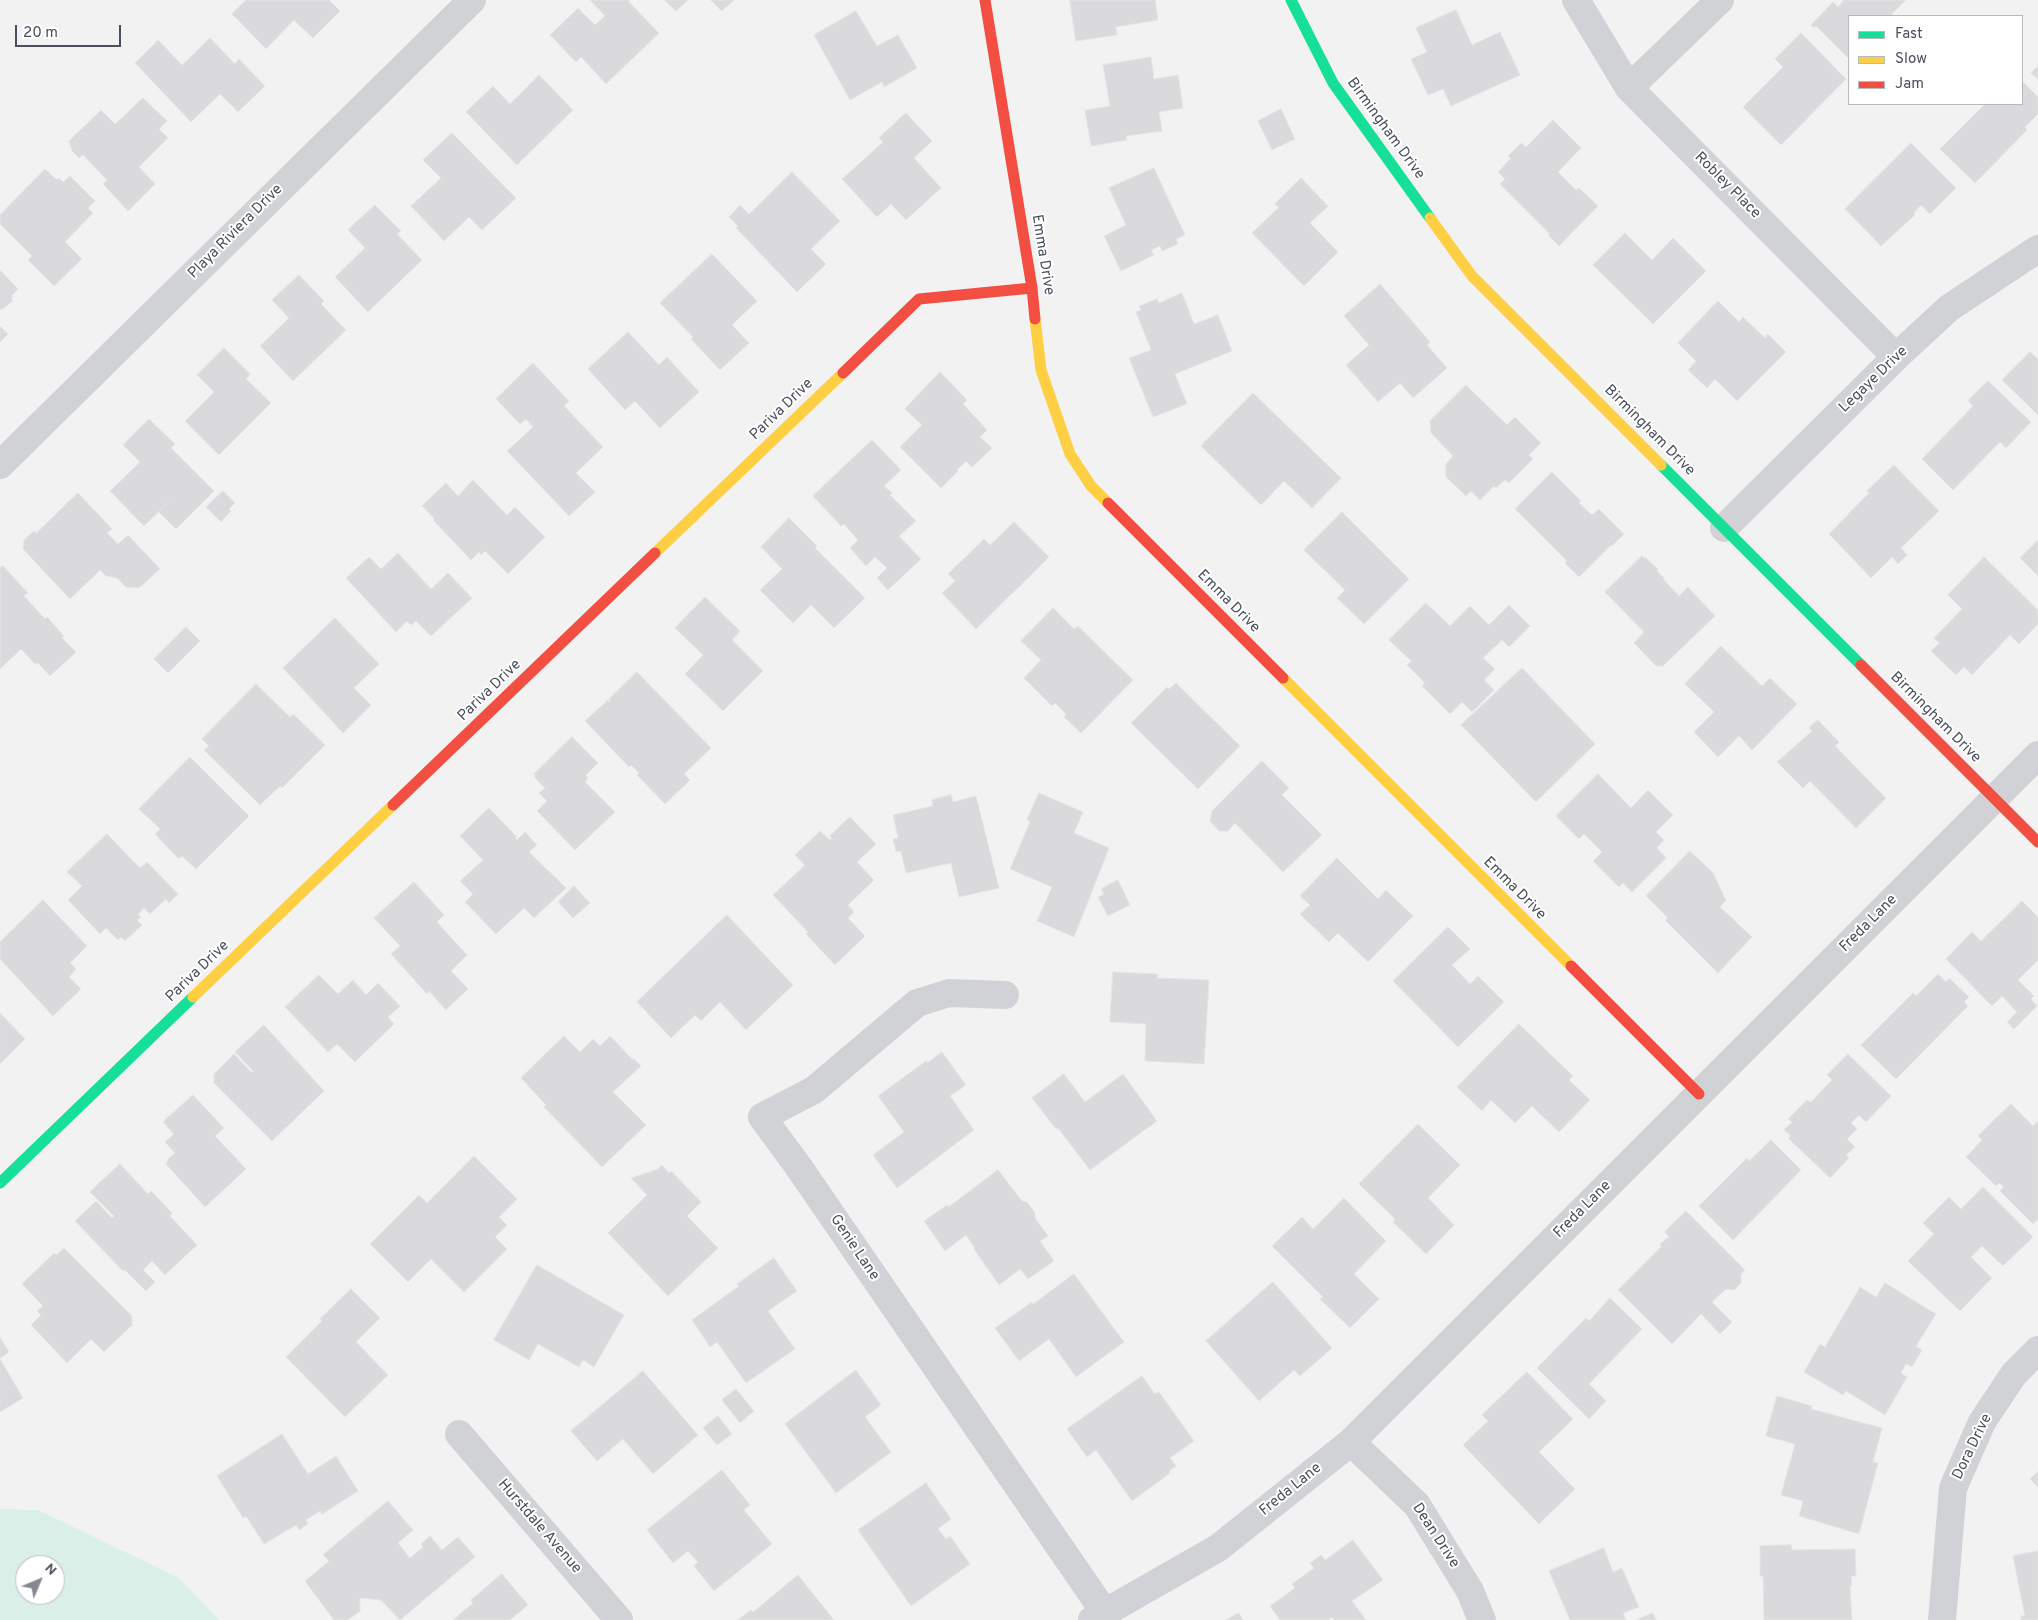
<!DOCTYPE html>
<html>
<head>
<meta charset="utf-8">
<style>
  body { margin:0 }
  #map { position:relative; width:2038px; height:1620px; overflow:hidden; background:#f2f2f2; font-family:Overpass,sans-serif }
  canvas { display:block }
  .legend { position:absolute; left:1848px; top:15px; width:175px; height:90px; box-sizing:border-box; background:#fff; border:1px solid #b7b9be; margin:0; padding:6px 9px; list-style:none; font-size:15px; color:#4a4f5d }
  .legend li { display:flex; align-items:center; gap:10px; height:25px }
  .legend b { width:25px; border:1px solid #b7b9be }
  .north { position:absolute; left:15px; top:1555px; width:50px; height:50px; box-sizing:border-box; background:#fff; border:1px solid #b7b9be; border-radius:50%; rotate:45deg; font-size:14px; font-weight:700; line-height:20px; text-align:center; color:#4a4f5d }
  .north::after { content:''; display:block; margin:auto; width:18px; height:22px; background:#858891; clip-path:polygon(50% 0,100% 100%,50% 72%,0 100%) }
  .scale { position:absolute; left:15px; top:25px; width:106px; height:22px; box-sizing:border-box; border:2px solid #4a4f5d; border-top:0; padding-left:6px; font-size:15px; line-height:18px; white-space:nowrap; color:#4a4f5d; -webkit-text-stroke:4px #fff; paint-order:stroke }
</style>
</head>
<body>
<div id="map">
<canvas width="2038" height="1620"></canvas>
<ul class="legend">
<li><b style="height:6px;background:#16e098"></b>Fast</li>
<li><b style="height:6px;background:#ffcf43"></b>Slow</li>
<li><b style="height:6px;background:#f24e42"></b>Jam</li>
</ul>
<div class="north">N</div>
<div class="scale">20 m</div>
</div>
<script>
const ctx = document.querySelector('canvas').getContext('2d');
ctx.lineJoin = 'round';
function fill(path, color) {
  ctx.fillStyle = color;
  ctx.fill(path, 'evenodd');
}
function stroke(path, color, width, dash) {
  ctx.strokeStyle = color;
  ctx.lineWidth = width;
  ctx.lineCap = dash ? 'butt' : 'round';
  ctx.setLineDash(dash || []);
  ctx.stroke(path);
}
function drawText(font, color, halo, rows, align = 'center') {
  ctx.font = font + ' Overpass,sans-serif';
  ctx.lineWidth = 4;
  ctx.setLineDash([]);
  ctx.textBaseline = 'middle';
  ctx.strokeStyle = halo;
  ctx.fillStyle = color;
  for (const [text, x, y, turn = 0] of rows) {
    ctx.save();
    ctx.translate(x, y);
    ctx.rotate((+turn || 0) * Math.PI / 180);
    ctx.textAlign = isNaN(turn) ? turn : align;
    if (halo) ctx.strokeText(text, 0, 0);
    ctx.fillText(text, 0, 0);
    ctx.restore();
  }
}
fill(new Path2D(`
  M0 1509 38 1510 179 1578 219 1620H0ZM25 1565H55V1595H25Z`), '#d9efe7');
const building = new Path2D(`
  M246 0H329L340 11 313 38 294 20 266 49 232 14Z
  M590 0H629V2L659 33 606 84 581 57 576 62 550 35 578 8 595 25 605 16Z
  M665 0H688L676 11Z
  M711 0H734L722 11Z
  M1070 0H1155L1158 20 1116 27 1117 35 1076 41Z
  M1844 0H1906L1890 16H1849V59L1816 26 1814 28 1811 25 1833 2 1838 7Z
  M1456 10 1472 45 1500 32 1520 75 1451 106 1443 89 1428 95 1411 59 1427 52 1416 28Z
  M856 11 877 46 898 35 917 68 884 87 882 82 850 100 814 35Z
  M1801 33 1846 79 1781 145 1743 107 1783 67 1775 59Z
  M210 38 235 64 239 59 265 86 238 112 220 94 191 122 135 63 158 40 182 65Z
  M1151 57 1154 79 1178 75 1183 108 1159 112 1162 131 1126 136 1127 140 1091 146 1085 110 1110 106 1103 65Z
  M2038 66V79L2031 73Z
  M539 75 573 110 517 165 466 112 493 86 510 104Z
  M2022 81 2038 97V114L2025 127 2027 130 1975 183 1940 149 1985 104H2022Z
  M143 98 167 121 159 129 168 138 139 167 155 184 128 211 103 184 107 180 83 155 79 158 72 151 69 141 101 110 115 124Z
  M1281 109 1295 139 1272 150 1258 121Z
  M906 113 932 141 914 158 941 188 906 220 891 204 877 217 842 179 883 142 879 138Z
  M1553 120 1581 148 1558 172 1576 190 1579 188 1598 206 1559 246 1548 235 1550 234 1500 184 1505 179 1498 172 1511 158 1508 156 1521 143 1526 147Z
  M452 133 516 198 482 230 469 217 444 241 411 206 441 178 423 160Z
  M1911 143 1956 188 1930 214 1921 205 1914 213 1915 215 1881 246 1845 209Z
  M1154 168 1185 235 1176 239 1178 244 1162 251 1160 246 1151 250 1154 255 1121 271 1104 236 1126 225 1109 188Z
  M45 169 57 180 59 178 63 182 70 176 95 201 88 208 93 213 65 242 82 259 54 286 28 260 32 256 0 224V215Z
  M792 172 840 221 811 249 826 264 797 292 736 228 738 226 729 217 740 205 749 214Z
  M1301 178 1328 206 1310 223 1338 252 1304 286 1252 233 1279 207 1275 204Z
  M375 205 401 231 397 234 422 260 368 312 335 277 365 248 348 230Z
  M1625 233 1652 260 1673 238 1706 271 1653 324 1593 265Z
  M712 254 757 301 732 325 749 343 720 370 691 339 693 337 660 303Z
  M0 270 18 289 12 295V301L3 309H0Z
  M299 275 324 301 321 304 346 330 293 381 260 346 289 318 272 300Z
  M1380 284 1430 342 1427 345 1447 368 1413 398 1400 383 1378 402 1346 365 1369 345 1344 316Z
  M1182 293 1194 324 1218 315 1232 351 1175 374 1187 404 1153 417 1129 358 1151 350 1136 312 1141 310 1139 306 1157 299 1159 303Z
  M1718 301 1739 322 1743 317 1765 338 1768 334 1786 352 1737 401 1715 379 1707 388 1688 370 1696 361 1678 343Z
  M0 326 8 334 0 342Z
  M628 332 659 365 667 357 699 392 660 428 635 401 625 410 588 369Z
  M224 348 250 374 246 379 271 403 219 455 185 421 214 392 197 375Z
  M2030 352 2038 359V415L2002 380Z
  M533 363 569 401 564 406 603 447 576 473 595 492 569 516 507 451 533 427 526 419 520 424 496 399Z
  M940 372 967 400 963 404 987 430 980 437 992 448 972 467 966 461 957 470 958 471 941 488 900 447 922 425 905 409Z
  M1988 381 2031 422 2006 448 2000 442 1953 490 1922 459 1973 406 1968 401Z
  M1466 385 1507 425 1515 417 1541 443 1529 455 1533 459 1509 483 1505 480 1496 488 1494 486 1480 500 1471 491 1466 496 1446 477V464L1453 456 1431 433 1430 421Z
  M1253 393 1341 478 1312 508 1284 481 1261 505 1201 446Z
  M149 419 175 444 171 448 214 491 176 529 159 512 169 502 144 526 110 491 140 462 123 445Z
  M872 440 901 470 884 486 892 493 890 495 916 521 899 536 921 559 888 590 877 578 887 568 875 557 866 566 850 548 858 540 844 524 841 526 813 496Z
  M1894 465 1939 511 1901 548 1907 555 1898 564 1892 557 1871 578 1829 534 1869 493 1867 491Z
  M1552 472 1581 501 1579 503 1592 515 1599 509 1624 534 1612 546 1611 545 1579 577 1565 563 1567 561 1515 509Z
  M473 480 507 515 515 507 545 537 508 574 485 551 481 555 479 552 471 560 433 520 434 518 422 506 446 483 458 496Z
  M223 491 235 503 229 509 231 511 221 522 206 507Z
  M78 493 112 529 107 533 118 544 128 535 160 569 139 588 126 587 117 578 106 576 100 570 70 599 23 549 24 540 34 531 36 533Z
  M1342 512 1409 579 1364 624 1337 598 1345 590 1304 550Z
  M789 518 817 546 815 548 865 598 834 628 811 605 793 623 760 590 782 569 761 547Z
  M1014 522 1049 557 976 629 942 593 955 581 948 574 984 539 990 545Z
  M2038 540V576L2020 558Z
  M398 553 431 589 448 573 472 598 431 636 416 621 411 625 407 621 396 632 346 578 369 557 381 569Z
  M1642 556 1644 558 1645 557 1658 569 1657 571 1664 578 1663 579 1679 596 1688 587 1715 616 1663 666H1656L1634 643 1644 632 1605 592Z
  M1984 557 2038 610V624L2019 644 2010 635 1972 675 1964 667 1956 675 1931 651 1939 643 1934 638 1962 609 1948 595Z
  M3 566 28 593 24 596 45 619 47 617 64 636 62 638 76 652 50 676 38 663 35 664 21 649 0 669V568Z
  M705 597 740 631 732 640 763 671 723 711 685 674 703 655 675 628Z
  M1426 603 1450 626 1470 606 1489 625 1509 605 1530 626 1509 647 1502 640 1483 658 1495 669 1484 680 1494 690 1472 712 1462 702 1450 714 1422 686 1425 683 1407 665 1411 661 1389 640Z
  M1053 608 1074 629 1078 626 1133 680 1081 733 1064 717 1066 714 1055 703 1052 706 1024 678 1041 660 1021 641Z
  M335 618 379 664 354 688 371 705 343 733 283 668Z
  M186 627 200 641 168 673 154 659Z
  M1721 646 1762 686 1770 678 1797 704 1752 750 1739 736 1718 757 1694 732 1714 712 1685 684Z
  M1522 668 1595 744 1536 802 1461 725Z
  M637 672 711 748 684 774 690 780 665 804 637 775 639 773 631 765 629 767 585 721 608 700 609 702 611 701 609 699Z
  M1176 683 1240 746 1198 789 1131 723 1167 687 1169 689Z
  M256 684 290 717 293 714 325 745 282 788 280 786 260 805 204 750 209 746 202 739Z
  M1818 720 1839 742 1835 746 1886 798 1856 828 1810 781 1803 788 1777 762 1812 731 1809 728Z
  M572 737 598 763 586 775 588 778 585 782 615 812 575 850 537 811 547 801 539 793 545 788 534 777 536 776 534 774Z
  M190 757 249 816 196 869 182 856 179 859 155 834 160 829 139 809Z
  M1262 761 1289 788 1282 795 1322 835 1283 872 1235 823 1228 831H1219L1210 821 1212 811Z
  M1598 774 1631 808 1648 790 1673 815 1656 832 1664 840 1657 848 1666 858 1632 892 1623 883 1619 887 1593 861 1602 852 1584 834 1579 839 1556 816Z
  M1039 793 1083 812 1074 833 1109 848 1074 937 1037 921 1052 887 1010 869 1030 822 1027 820Z
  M951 795 953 802 976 796 999 888 959 897 951 863 906 873 901 851 896 852 893 839 898 838 893 815 933 806 932 800Z
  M489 808 517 837 515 838 517 840 525 832 537 845 529 852 566 888 534 918 524 908 496 934 465 902 473 894 460 881 483 860 460 836Z
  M850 817 876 844 857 862 874 880 848 905 854 912 848 918 865 936 835 965 806 934 808 932 773 895 805 865 795 855 820 831 830 840 832 838 830 836Z
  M107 834 140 868 147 862 178 894 169 903 166 899 150 914 144 908 138 914 141 917 137 920 142 925 125 941 121 937 118 940 106 928 100 934 68 900 82 886 67 872Z
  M1690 851 1713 873 1726 900 1720 907 1752 937 1718 973 1665 920 1668 918 1646 896Z
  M1337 858 1378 899 1386 890 1413 916 1368 962 1338 933 1329 942 1300 914 1310 905 1300 896Z
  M1118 880 1130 905 1108 916 1098 897 1104 894 1101 889Z
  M414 882 444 915 437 922 467 955 451 971 468 989 446 1010 429 991 427 994 391 954 400 946 374 918Z
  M574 886 590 903 573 918 558 902Z
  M43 900 87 946 70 963 76 969 69 977 81 989 53 1016 0 959V942Z
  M2022 901 2038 917V960L2018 980 2034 996 2031 999 2037 1006 2014 1029 2007 1022 2017 1012 2002 996 1992 1006 1946 959 1972 932 1981 941Z
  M727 915 793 985 746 1030 720 1002 701 1021 695 1015 671 1038 637 1002Z
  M1448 927 1470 949 1452 965 1470 984 1478 976 1504 1002 1458 1047 1393 981Z
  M1113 972 1158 974 1157 978 1209 980 1204 1064 1145 1061 1146 1024 1110 1022Z
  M1938 974 1946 982 1949 978 1969 997 1964 1002 1968 1006 1896 1079 1861 1045 1913 993 1916 996Z
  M319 975 338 994 353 980 366 995 378 983 400 1006 388 1017 394 1024 355 1062 337 1044 328 1052 285 1007Z
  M0 1013 25 1039 0 1064Z
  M1519 1024 1573 1076 1569 1080 1590 1100 1559 1132 1532 1106 1515 1123 1491 1100 1482 1111 1457 1087Z
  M264 1025 324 1091 272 1141 214 1083V1074L234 1054 251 1072 253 1071 235 1052Z
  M564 1036 580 1052 593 1039 600 1046 610 1036 633 1060 634 1059 641 1066 613 1092 646 1125 602 1167 544 1107 546 1105 521 1078Z
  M942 1052 966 1085 950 1096 974 1130 897 1188 873 1155 904 1132 878 1096 926 1061 927 1063Z
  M1848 1054 1891 1096 1866 1122 1859 1115 1851 1123 1857 1129 1847 1139 1855 1147 1846 1155 1849 1158 1830 1178 1788 1138 1791 1136 1784 1130 1792 1122 1788 1119 1807 1100 1811 1102 1832 1080 1827 1075Z
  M1064 1074 1085 1102 1123 1074 1157 1121 1090 1170 1058 1128 1056 1129 1032 1098Z
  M193 1095 224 1128 215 1136 246 1169 205 1207 166 1164 168 1159 175 1153 165 1142 174 1134 163 1122Z
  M2011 1104 2033 1126 2038 1121V1219L2033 1224 2000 1191 2004 1187 1999 1183 1996 1186 1966 1157 1982 1140 1978 1136Z
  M1418 1124 1460 1165 1428 1198 1454 1225 1426 1254 1393 1222 1395 1219 1359 1184Z
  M1771 1140 1801 1170 1733 1240 1699 1206 1747 1158 1749 1161Z
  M474 1156 517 1199 499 1217 507 1225 495 1237 507 1249 464 1292 431 1259 408 1282 370 1244 419 1195 427 1203Z
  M120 1164 148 1194 151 1191 172 1213 170 1216 197 1245 165 1275 152 1261 143 1270 155 1282 146 1291 125 1270 123 1271 75 1221 96 1201 112 1218 114 1216 90 1192Z
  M662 1165 669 1173 671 1171 701 1202 687 1216 718 1248 668 1296 608 1233 647 1195 631 1178 658 1169Z
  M998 1170 1022 1201 1027 1202 1035 1213V1218L1048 1236 1040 1241 1054 1261 1028 1279 1020 1269 999 1285 974 1249 975 1248 966 1235 945 1251 924 1221 947 1205 948 1207Z
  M1983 1187 2033 1237 2003 1266 1982 1246 1971 1257 1992 1278 1960 1311 1908 1261 1934 1234 1923 1223 1949 1197 1961 1209Z
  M1344 1198 1386 1241 1354 1274 1379 1299 1350 1328 1320 1299 1323 1297 1272 1246 1302 1217 1313 1229Z
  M1686 1211 1745 1270 1741 1274V1283L1734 1290 1726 1289 1712 1302 1732 1322 1720 1334 1701 1314 1672 1344 1618 1290 1661 1247 1660 1244 1667 1238H1670L1665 1232Z
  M64 1248 132 1316V1325L104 1352 91 1339 67 1363 31 1325 41 1315 37 1311 43 1306 22 1284 54 1253 56 1255Z
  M774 1258 797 1291 768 1311 795 1349 746 1383 717 1342 710 1347 692 1320 739 1286 737 1284Z
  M537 1265 624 1315 594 1367 583 1360 579 1367 538 1344 529 1360 494 1340Z
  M1074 1274 1124 1342 1076 1377 1049 1339 1019 1361 995 1328 1032 1302 1033 1304Z
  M1273 1282 1332 1348 1300 1376 1294 1370 1259 1401 1206 1341Z
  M1885 1283 1936 1314 1916 1346 1922 1350 1912 1367 1906 1364 1901 1373 1907 1377 1885 1415 1846 1391 1843 1395 1804 1372 1820 1344 1825 1347 1860 1287 1876 1297Z
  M351 1289 380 1318 356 1342 388 1375 345 1417 286 1357 322 1321 320 1319Z
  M1610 1298 1642 1329 1589 1384 1606 1401 1589 1419 1537 1368 1586 1318 1589 1321Z
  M0 1337 9 1352 0 1358Z
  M0 1359 23 1398 0 1412Z
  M856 1370 881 1405 865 1417 891 1452 836 1493 785 1424Z
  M643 1371 698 1435 653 1474 623 1439 597 1461 571 1431Z
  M1527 1372 1573 1419 1539 1452 1575 1489 1539 1524 1463 1445 1488 1421 1482 1415Z
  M1142 1376 1155 1394 1159 1392 1194 1441 1170 1458 1176 1466 1169 1471 1170 1473 1132 1501 1096 1450 1087 1457 1067 1429Z
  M736 1389 754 1411 740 1423 722 1400Z
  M1777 1396 1812 1406 1811 1409 1882 1428 1873 1462 1878 1463 1859 1534 1799 1516 1803 1501 1781 1495 1795 1444 1766 1436Z
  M718 1416 732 1434 717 1445 703 1428Z
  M282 1434 308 1474 336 1456 358 1491 322 1514 320 1511 306 1520 308 1524 299 1530 296 1525 264 1544 246 1516 243 1518 217 1476Z
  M722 1470 750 1505 744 1510 772 1544 714 1591 694 1566 698 1562 688 1551 673 1563 647 1530Z
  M2038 1472V1487L2030 1479Z
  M926 1483 951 1519 938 1529 946 1539 950 1536 970 1564 911 1606 858 1530Z
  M388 1501 413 1530 398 1543 410 1558 423 1547 421 1544 430 1536 442 1550 458 1537 475 1557 400 1620 381 1600 360 1598V1611L348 1620H334L305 1581 329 1561 323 1555Z
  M1353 1540 1383 1580 1352 1601 1366 1620H1334L1332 1617 1328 1620H1280L1270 1606 1295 1588 1292 1584 1314 1568 1310 1563 1321 1555 1325 1560Z
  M1791 1545 1792 1550 1855 1549 1856 1576H1851L1852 1586H1850L1852 1620H1764L1763 1576H1760V1546Z
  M1604 1548 1613 1572 1622 1568 1639 1607 1623 1613 1626 1620H1570L1549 1571Z
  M2038 1551V1620H2021V1616H2025L2013 1556Z
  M502 1574 528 1605 510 1620H453L473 1603 471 1600Z
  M798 1575 834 1620H738L751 1610 753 1612Z
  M1239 1613 1243 1620H1226Z
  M1653 1613 1656 1620H1636Z`);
fill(building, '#dadadc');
stroke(building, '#e4e4e5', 1);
stroke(new Path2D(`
  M1576 0 1629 88 1896 357
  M1629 88 1720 0
  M0 465 472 0
  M1724 528 1896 357 1949 308 2038 249
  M1005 995 949 993 917 1003 814 1090 762 1117 798 1166 1105 1613
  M459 1434 619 1620
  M1351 1442 1417 1505 1470 1591 1482 1620
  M1092 1620 1218 1548 1351 1442 2038 755
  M1942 1620 1953 1488 1982 1422 2014 1374 2038 1350`), '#d1d2d5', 28);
stroke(new Path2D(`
  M1291 0 1333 83 1430 218
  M1661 465 1861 665
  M0 1183 193 997`), '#16e098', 11);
stroke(new Path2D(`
  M1430 218 1472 276 1661 465
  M1035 319 1041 370 1070 454 1091 486 1108 503
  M655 553 843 373
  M1283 678 1571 966
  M193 997 393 805`), '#ffcf43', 11);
stroke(new Path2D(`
  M985 0 1032 288 1035 319
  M843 373 919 299 1032 288
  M1108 503 1283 678
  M1861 665 2038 842
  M393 805 655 553
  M1571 966 1699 1094`), '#f24e42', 11);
drawText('15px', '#4a4f5d', '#fff', [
  ["Birmingham Drive",1385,129,54],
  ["Robley Place",1727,186,45],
  ["Playa Riviera Drive",236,232,-45],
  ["Emma Drive",1042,255,81],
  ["Legaye Drive",1874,380,-44],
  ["Pariva Drive",782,410,-44],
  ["Birmingham Drive",1649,431,45],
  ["Emma Drive",1228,602,45],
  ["Pariva Drive",490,691,-44],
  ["Birmingham Drive",1935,718,45],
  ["Emma Drive",1514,889,45],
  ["Freda Lane",1869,924,-45],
  ["Pariva Drive",198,972,-44],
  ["Freda Lane",1583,1210,-45],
  ["Genie Lane",854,1248,56],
  ["Dora Drive",1973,1447,-64],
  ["Freda Lane",1291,1490,-39],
  ["Hurstdale Avenue",539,1527,49],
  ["Dean Drive",1435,1536,57]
]);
</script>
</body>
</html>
